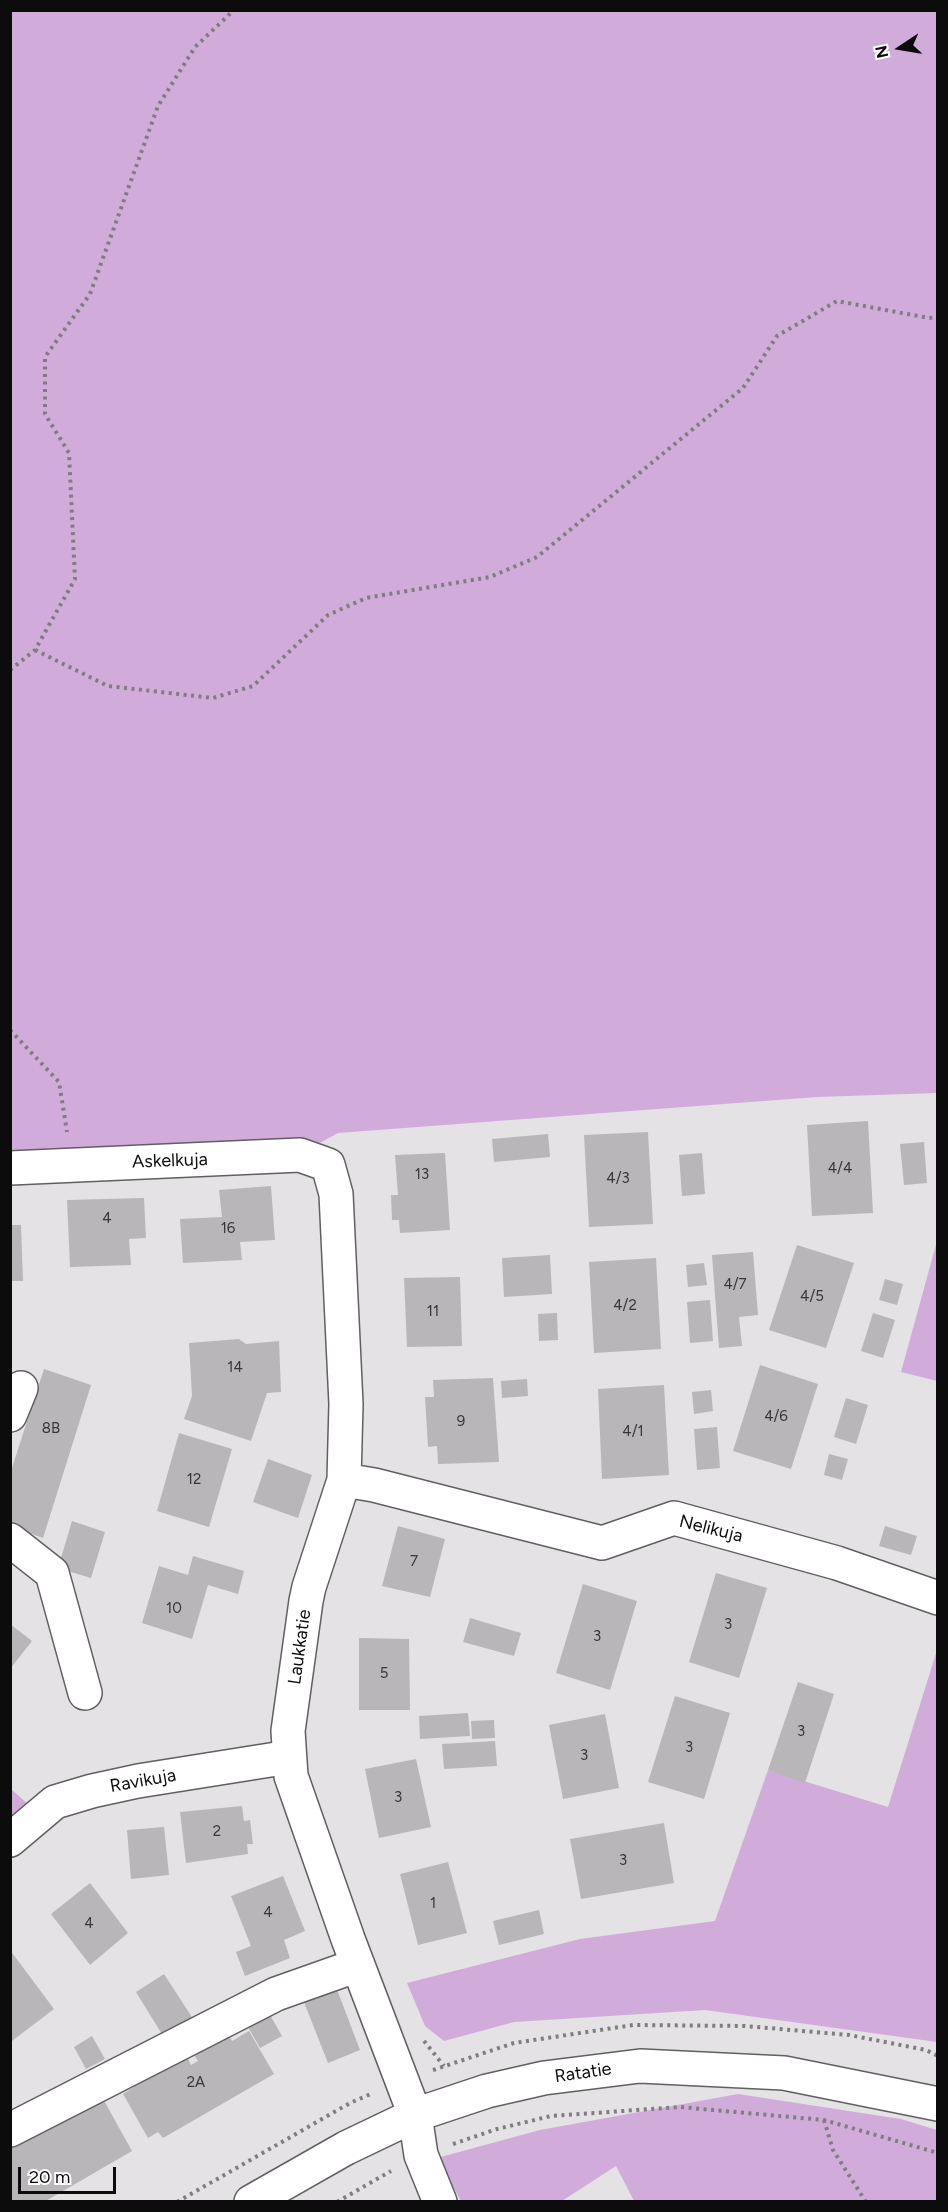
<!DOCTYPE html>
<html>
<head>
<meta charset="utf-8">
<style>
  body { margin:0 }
  #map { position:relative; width:948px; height:2212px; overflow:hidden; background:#e4e2e5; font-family:Figtree,sans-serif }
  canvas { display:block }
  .frame { position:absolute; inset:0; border:12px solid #0d0c0d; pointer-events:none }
  .north { position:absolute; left:870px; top:18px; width:60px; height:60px; -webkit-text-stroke:4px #fff; paint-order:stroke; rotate:258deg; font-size:16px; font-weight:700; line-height:24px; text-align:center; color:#0d0c0d }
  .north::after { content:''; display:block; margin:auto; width:21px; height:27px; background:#0d0c0d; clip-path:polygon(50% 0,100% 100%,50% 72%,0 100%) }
  .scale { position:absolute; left:18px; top:2167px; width:98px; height:27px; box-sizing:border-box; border:3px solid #0d0c0d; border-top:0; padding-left:8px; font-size:18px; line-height:21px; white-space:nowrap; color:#0d0c0d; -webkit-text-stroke:4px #fff; paint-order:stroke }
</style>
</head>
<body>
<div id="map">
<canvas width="948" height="2212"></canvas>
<div class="frame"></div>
<div class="north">N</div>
<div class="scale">20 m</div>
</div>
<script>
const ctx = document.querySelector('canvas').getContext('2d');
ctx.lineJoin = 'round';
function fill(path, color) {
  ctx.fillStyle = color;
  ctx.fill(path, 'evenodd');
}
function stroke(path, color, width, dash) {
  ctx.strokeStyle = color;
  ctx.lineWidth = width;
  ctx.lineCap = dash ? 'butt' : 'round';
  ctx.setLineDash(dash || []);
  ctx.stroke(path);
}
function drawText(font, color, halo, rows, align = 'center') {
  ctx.font = font + ' Figtree,sans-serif';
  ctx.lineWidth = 5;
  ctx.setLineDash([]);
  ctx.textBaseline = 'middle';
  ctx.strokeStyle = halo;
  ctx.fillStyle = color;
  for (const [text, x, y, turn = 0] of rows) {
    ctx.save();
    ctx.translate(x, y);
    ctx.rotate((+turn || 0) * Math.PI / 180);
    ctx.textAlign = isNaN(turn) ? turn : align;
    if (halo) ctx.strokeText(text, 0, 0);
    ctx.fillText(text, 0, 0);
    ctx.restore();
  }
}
fill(new Path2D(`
  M10 11H937V1093L817 1097 338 1133 301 1153 11 1166Z
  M937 1241V1381L901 1372Z
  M937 1650V2042L705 2010 514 2022 444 2041 425 2026 407 1983 580 1939 715 1921 768 1770 888 1807Z
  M11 1789 30 1806 11 1822Z
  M738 2094 901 2119 937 2130V2201H634L616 2166 562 2201H461L437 2158 540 2130Z`), '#d1acdb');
fill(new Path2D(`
  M868 1121 873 1213 812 1216 807 1125Z
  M648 1132 653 1224 589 1227 584 1135Z
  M548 1134 550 1157 494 1162 492 1139Z
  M924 1142 927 1183 904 1185 900 1144Z
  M445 1153 450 1230 400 1233 399 1220H392L391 1195H398L395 1155Z
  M702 1153 705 1194 682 1196 679 1155Z
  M271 1186 275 1240 240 1242 242 1260 183 1263 180 1219 222 1217 219 1190Z
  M144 1198 146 1238 129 1239 131 1265 70 1267 67 1200Z
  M10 1225H21L23 1281H10Z
  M797 1245 854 1263 826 1348 769 1330Z
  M753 1252 758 1315 739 1317 742 1346 719 1348 712 1255Z
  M550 1255 552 1294 504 1297 502 1258Z
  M656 1258 661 1349 594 1353 589 1262Z
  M704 1263 707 1285 688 1287 686 1265Z
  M460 1277 462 1346 407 1347 404 1278Z
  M885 1279 903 1284 897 1305 879 1300Z
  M710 1300 713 1341 690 1343 687 1302Z
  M557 1313 558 1340 539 1341 538 1314Z
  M873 1313 895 1320 883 1358 861 1351Z
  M239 1339 246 1344 279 1341 281 1392 267 1393 251 1441 184 1419 192 1396 189 1343Z
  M760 1365 818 1384 791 1469 733 1451Z
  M44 1369 91 1385 43 1538 10 1526V1474Z
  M493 1378 499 1462 438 1464 437 1446 428 1447 425 1397H434L433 1380Z
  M527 1379 528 1396 502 1398 501 1381Z
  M664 1385 669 1475 602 1479 598 1389Z
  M711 1390 713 1411 694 1414 692 1392Z
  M846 1398 868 1405 856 1444 834 1437Z
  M717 1427 720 1468 697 1470 694 1429Z
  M179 1433 232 1449 209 1527 157 1511Z
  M829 1454 848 1459 842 1480 824 1475Z
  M268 1459 312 1475 298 1518 253 1502Z
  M72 1521 105 1532 91 1578 58 1568Z
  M398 1526 445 1539 430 1597 382 1586Z
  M885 1526 917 1536 911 1555 879 1546Z
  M193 1556 244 1571 238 1594 208 1585 192 1639 142 1623 159 1566 188 1575Z
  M716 1573 767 1588 739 1678 689 1662Z
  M583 1584 637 1601 610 1690 556 1673Z
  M470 1618 521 1633 514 1656 463 1642Z
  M10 1624 32 1641 10 1669Z
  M359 1638 409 1639 410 1710H359Z
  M798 1682 834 1694 805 1783 768 1770Z
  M675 1696 730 1713 704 1799 648 1782Z
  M468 1713 470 1736 420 1739 419 1716Z
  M605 1714 619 1788 563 1799 549 1725Z
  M494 1720 495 1738 472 1739 471 1721Z
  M495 1741 497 1766 444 1769 442 1744Z
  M416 1759 431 1827 379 1838 365 1769Z
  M242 1806 244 1821 250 1820 253 1844H247L248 1854 186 1863 180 1812Z
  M664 1823 674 1883 581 1899 570 1839Z
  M164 1827 169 1875 131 1879 127 1830Z
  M448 1862 467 1933 418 1945 400 1874Z
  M283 1876 305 1931 284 1940 290 1958 245 1976 236 1952 251 1946 231 1896Z
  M90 1883 128 1933 90 1965 51 1914Z
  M539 1910 544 1934 499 1945 493 1921Z
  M10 1950 54 2009 12 2041 10 2039Z
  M164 1974 197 2025 168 2044 136 1992Z
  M333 1979 360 2050 328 2063 300 1992Z
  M270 2015 282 2036 260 2048 248 2027Z
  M249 2031 274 2074 163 2138 158 2132 148 2138 123 2094 134 2087 129 2078 187 2057 191 2065 198 2061 192 2052 227 2032 232 2041Z
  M92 2036 105 2059 86 2069 74 2047Z
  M102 2097 132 2151 44 2202H10V2149Z`), '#b8b6b8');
const minor = new Path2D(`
  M10 1168 300 1155 328 1165 336 1194 346 1404 344 1480 309 1587 306 1601 288 1731 291 1776 348 1939 415 2115 421 2155 440 2202
  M10 1415 21 1388
  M344 1480 374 1485 602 1543 674 1518 837 1563 938 1598
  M10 1540 52 1573 85 1693
  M10 1840 55 1802 92 1791 138 1781 289 1757
  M10 2130 276 1994 358 1965
  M251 2202 346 2148 415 2115 487 2091 544 2078 640 2066 784 2073 938 2104`);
stroke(minor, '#615f61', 36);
stroke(new Path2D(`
  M35 650 108 686 213 698 253 686 328 615 366 598 490 577 537 557 743 388 777 336 837 301 929 318 938 317
  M10 670 35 650 75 579 69 453 45 414V357L90 294 158 106 195 47 234 10
  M10 1030 59 1082 67 1132
  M424 2041 444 2066
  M433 2070 514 2043 633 2025 745 2026 849 2035 926 2050 938 2056
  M824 2120 833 2150 866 2202
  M453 2144 497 2129 551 2116 680 2107 824 2120 938 2153
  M177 2202 350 2103 373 2093
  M337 2202 391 2171`), '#7f7d7f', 4, [3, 4.5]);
stroke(minor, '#fff', 33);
drawText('15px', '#383638', null, [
  ["4/4",840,1169],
  ["13",422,1175],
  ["4/3",618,1179],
  ["4",107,1219],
  ["16",228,1229],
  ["4/7",735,1285],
  ["4/5",812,1297],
  ["4/2",625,1306],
  ["11",433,1312],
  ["14",235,1368],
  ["4/6",776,1417],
  ["9",461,1422],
  ["8B",51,1429],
  ["4/1",633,1432],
  ["12",194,1480],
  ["7",414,1562],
  ["10",174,1609],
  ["3",728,1625],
  ["3",597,1637],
  ["5",384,1674],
  ["3",801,1732],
  ["3",689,1748],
  ["3",584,1756],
  ["3",398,1798],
  ["2",217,1832],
  ["3",623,1861],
  ["1",433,1904],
  ["4",268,1913],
  ["4",89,1924],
  ["2A",196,2083]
]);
drawText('18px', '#0d0c0d', '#fff', [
  ["Askelkuja",170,1161,-2],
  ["Nelikuja",711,1529,14],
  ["Laukkatie",300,1647,-82],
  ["Ravikuja",143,1781,-10],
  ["Ratatie",583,2073,-8]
]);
</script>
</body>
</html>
